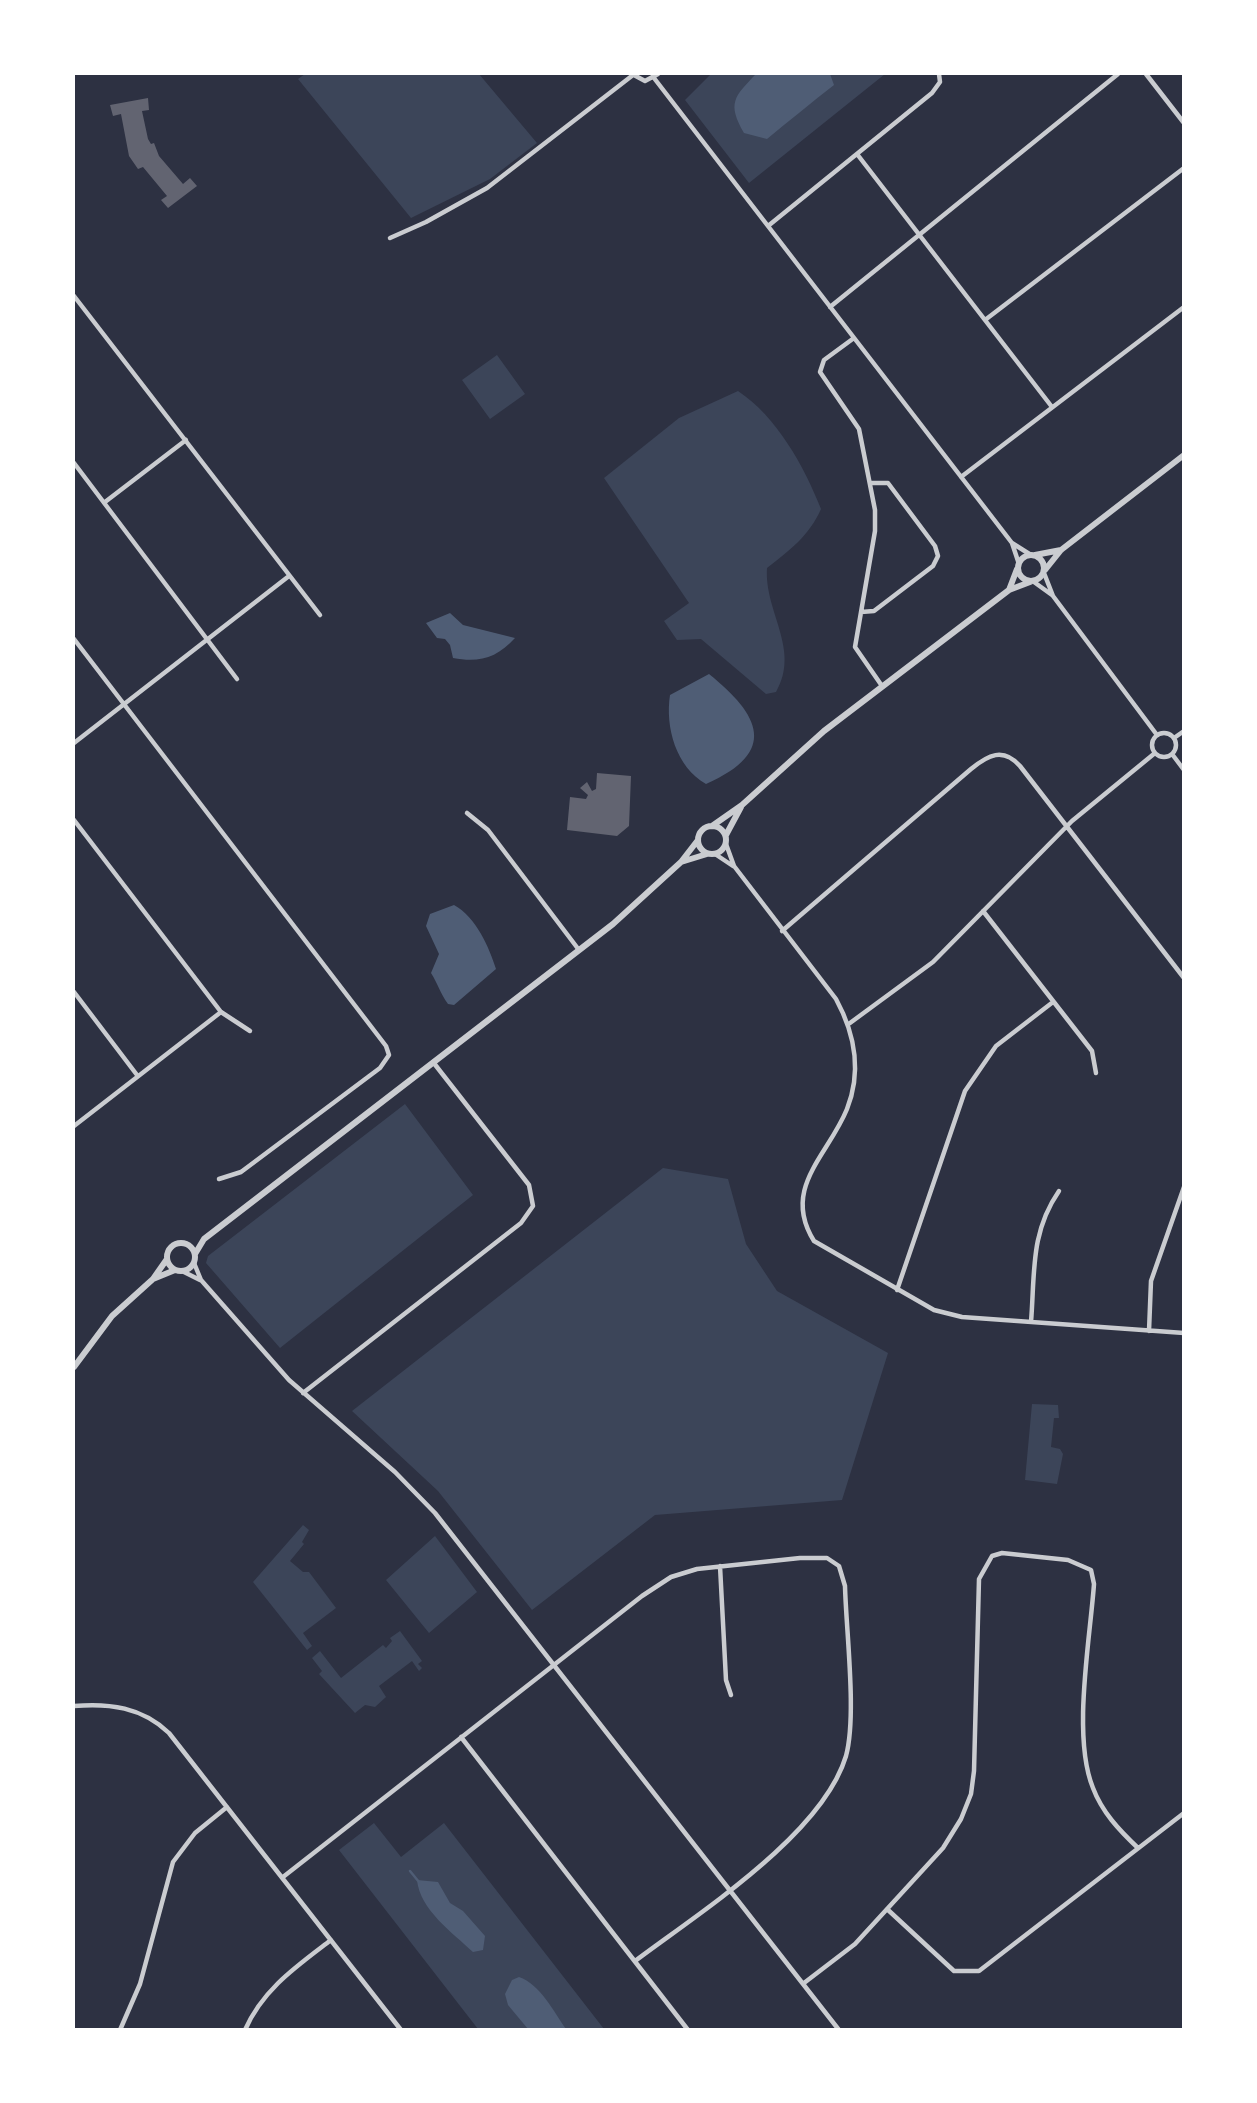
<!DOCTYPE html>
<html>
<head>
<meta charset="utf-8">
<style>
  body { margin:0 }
  #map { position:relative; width:1257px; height:2103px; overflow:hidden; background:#2d3142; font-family:"Source Sans 3",sans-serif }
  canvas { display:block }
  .frame { position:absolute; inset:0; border:75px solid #fff; pointer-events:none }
</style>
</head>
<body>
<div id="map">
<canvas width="1257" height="2103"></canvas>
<div class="frame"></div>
</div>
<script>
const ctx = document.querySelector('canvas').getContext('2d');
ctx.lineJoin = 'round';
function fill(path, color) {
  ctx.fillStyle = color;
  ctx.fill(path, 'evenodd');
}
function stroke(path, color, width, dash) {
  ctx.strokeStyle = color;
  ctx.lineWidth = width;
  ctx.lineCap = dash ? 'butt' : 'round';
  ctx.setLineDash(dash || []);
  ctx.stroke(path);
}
fill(new Path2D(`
  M305 74H479L537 143 490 179 411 218 298 79Z
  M711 74H885L749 183 685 100Z
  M497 355 525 394 490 419 462 380Z
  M738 391C777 417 804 466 821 509 809 536 790 550 767 568 764 612 801 649 776 692L766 694 701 639 677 640 664 621 689 603 604 478 679 418Z
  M405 1104 473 1195 280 1348 206 1263 208 1256Z
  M663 1168 728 1179 746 1244 777 1291 888 1353 842 1500 655 1515 532 1610 438 1491 352 1411Z
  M1032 1404 1058 1405 1059 1418H1054L1051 1447 1060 1449 1063 1454 1057 1484 1025 1480Z
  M303 1525 309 1530 302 1542 304 1544 290 1561 303 1572H309L336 1608 303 1633 312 1646 307 1650 253 1582Z
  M435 1536 477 1592 429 1633 386 1580Z
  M400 1631 422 1661 418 1664 422 1668 419 1671 412 1661 379 1686 386 1697 375 1707 365 1705 355 1713 319 1674 322 1671 312 1658 320 1651 341 1678 383 1645 386 1648 392 1641 390 1638Z
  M374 1823 401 1857 444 1823 604 2029H478L339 1850Z`), '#3c4559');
fill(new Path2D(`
  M756 74H830L834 85C811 103 790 120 767 139L744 133C727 103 734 97 756 74Z
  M450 613 463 625 515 638C497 658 479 663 453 658L450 645 445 639 437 638 426 623Z
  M709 674C760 715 779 752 706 784 676 767 665 727 670 695Z
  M454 905C476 917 489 947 496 969L454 1005 448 1004C440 993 438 984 431 973L439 954 426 926 430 914Z
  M417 1880 438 1882 450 1903 463 1911 485 1936 483 1950 473 1952C453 1933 420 1910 417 1880Z
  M519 1977C540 1984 554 2012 566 2029H528L508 2005 505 1994 512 1980Z`), '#4f5d75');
stroke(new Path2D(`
  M410 1871 419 1882`), '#4f5d75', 2.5);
fill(new Path2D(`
  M148 98 149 110 142 111 148 139 151 144 154 143 159 156 183 184 190 178 197 186 168 208 161 200 167 196 143 167 138 169 129 156 121 114 113 116 110 105Z
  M597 773 631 776 629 826 617 836 567 830 570 797 586 799 588 795 580 788 587 782 592 791 596 789Z`), '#626471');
stroke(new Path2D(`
  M632 74 645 81 658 74
  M1146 74 1184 123
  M654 78 1012 543 1019 564
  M857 154 1052 407
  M768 226 932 93 940 82 939 74
  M390 238 426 222 487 188 633 75
  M74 296 320 615
  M830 307 1118 74
  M985 320 1184 168
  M854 338 824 360 820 372 859 429 875 510V531L855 647 882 686
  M74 463 237 679
  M961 477 1184 307
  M105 502 186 440
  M1012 543 1031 555
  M1044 573 1053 596 1157 735
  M1034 582 1052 595
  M861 612 874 611 933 566 938 556 935 546 888 483H871
  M74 639 386 1046 389 1055 380 1068 241 1172 219 1179
  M1152 745a12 12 0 1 1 24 0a12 12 0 1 1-24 0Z
  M1174 738 1184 731
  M74 743 289 576
  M1172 754 1184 770
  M467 813 488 830 579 950
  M74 820 221 1012 250 1031
  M726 844 734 866 836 999C855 1034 862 1071 847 1109 828 1156 781 1188 814 1241L934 1310 962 1317 1184 1333
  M715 854 733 866
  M983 911 1092 1051 1096 1073
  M782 931 971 769C988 755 1003 747 1020 766L1184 978
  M74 992 137 1075
  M850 1023 933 962 1072 821 1155 753
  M74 1126 221 1012
  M194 1263 201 1280 289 1380 395 1472 435 1513 839 2030
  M184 1272 200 1280
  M897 1290 965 1091 996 1046 1053 1002
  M1031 1322C1035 1273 1030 1233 1059 1191
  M1149 1331 1151 1281 1184 1187
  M303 1393 521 1223 533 1206 529 1185 433 1062
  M720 1566 726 1680 731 1695
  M74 1706C109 1703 142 1707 169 1733L401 2030
  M461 1737 688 2030
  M283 1877 642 1596 671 1577 697 1569 800 1558H827L839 1566 845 1586C846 1630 857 1716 846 1756 822 1835 700 1912 635 1961
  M887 1909 954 1971H979L1184 1813
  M804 1983 855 1944 943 1848 961 1819 971 1794 974 1771 979 1579 992 1556 1002 1553 1068 1560 1091 1570 1094 1584C1090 1640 1072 1737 1093 1788 1102 1812 1119 1830 1138 1848
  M120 2030 140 1984 173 1862 195 1833 227 1807
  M245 2030C263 1989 297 1966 331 1940`), '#caccd0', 4.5);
stroke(new Path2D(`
  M1018 568a13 13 0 1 1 26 0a13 13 0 1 1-26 0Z
  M1035 555 1061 550
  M1045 570 1061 550 1184 455
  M1009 590 1017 569
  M698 840a14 14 0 1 1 28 0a14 14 0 1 1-28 0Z
  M712 826 742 805 824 731 1009 590 1030 582
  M726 835 741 807
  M681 862 707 854
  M167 1257a14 14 0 1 1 28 0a14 14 0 1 1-28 0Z
  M195 1254 204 1239 613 924 681 862 698 840
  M153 1279 175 1270
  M74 1367 112 1316 153 1279 167 1259`), '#caccd0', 6);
</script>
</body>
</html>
